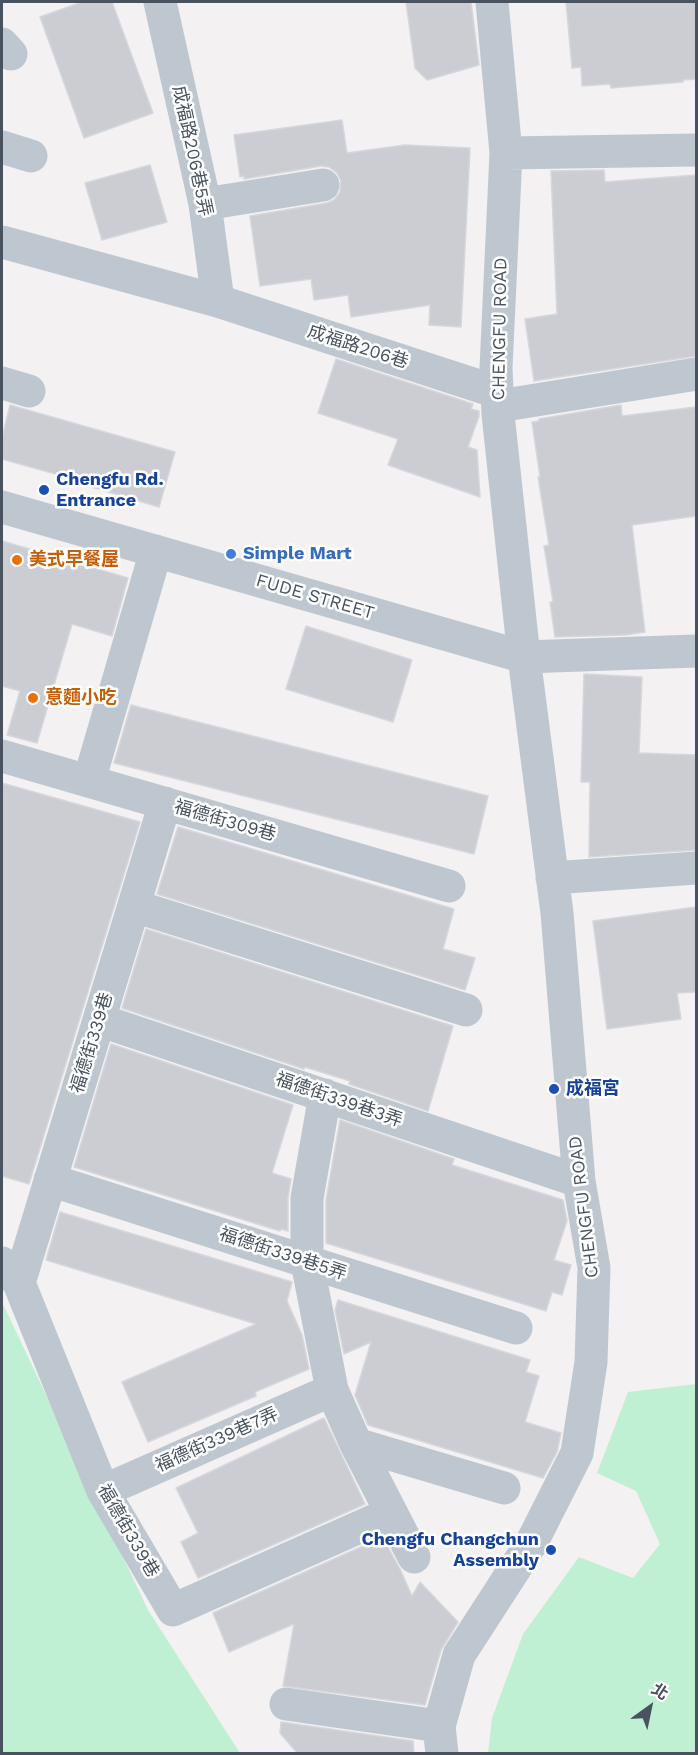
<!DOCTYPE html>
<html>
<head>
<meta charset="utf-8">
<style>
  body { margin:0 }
  #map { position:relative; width:698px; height:1755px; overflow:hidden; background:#f3f1f1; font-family:"Work Sans","Noto Sans TC",sans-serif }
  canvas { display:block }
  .frame { position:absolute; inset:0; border:3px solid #48535f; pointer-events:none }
  .north { position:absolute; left:620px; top:1677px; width:60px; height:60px; -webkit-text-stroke:4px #fff; paint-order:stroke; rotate:33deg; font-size:16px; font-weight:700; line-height:24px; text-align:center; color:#48535f }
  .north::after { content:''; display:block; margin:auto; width:21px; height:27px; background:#48535f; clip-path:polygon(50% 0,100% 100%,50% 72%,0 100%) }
</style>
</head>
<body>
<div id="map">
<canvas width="698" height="1755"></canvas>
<div class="frame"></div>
<div class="north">北</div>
</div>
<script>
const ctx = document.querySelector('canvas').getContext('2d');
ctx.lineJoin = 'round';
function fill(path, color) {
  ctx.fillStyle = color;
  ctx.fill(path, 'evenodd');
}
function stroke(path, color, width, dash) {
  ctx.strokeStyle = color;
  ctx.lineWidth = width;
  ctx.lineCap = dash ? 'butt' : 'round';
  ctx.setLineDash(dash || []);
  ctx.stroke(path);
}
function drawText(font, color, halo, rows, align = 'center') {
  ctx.font = font + ' "Work Sans","Noto Sans TC",sans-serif';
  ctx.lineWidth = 5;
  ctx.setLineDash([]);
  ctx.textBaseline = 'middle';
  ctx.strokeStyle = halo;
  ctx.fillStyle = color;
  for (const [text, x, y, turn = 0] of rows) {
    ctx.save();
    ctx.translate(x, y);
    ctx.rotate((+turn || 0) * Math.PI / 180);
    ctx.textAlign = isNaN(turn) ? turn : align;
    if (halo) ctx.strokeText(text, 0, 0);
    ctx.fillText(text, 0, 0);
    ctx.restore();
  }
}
fill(new Path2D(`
  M2 1302 148 1610 240 1753H2Z
  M696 1384V1753H488L492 1718 523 1634 579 1557 633 1578 660 1544 636 1491 597 1473 628 1392Z`), '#c0f0d4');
const building = new Path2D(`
  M82 2H112L153 113 84 138 40 17Z
  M406 2H471L479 65 427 80 415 68Z
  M566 2H696V79L683 80V82L611 88 610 84 582 86 581 67 572 68Z
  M342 120 347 153 405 145 470 148 461 327 429 325 430 305 351 317 348 295 314 300 311 279 260 286 250 216 327 203 334 200 340 192 341 181 337 173 329 167 321 166 244 179V176L240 177 234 135Z
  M150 165 167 222 102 240 85 183Z
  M604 170 605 182 696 175V356L534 381 525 319 557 314 551 171Z
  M336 359 473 404 471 409 479 411V416L468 447 477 450 480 497 388 465 398 439 318 413Z
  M10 405 175 452 159 507 65 479 66 477 2 459V438Z
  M621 405 622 416 696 407V516L632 525 645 632 625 635 555 637 550 602H553L544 546 549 545 538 477H540L532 422 539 421V419Z
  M2 541 128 578 112 636 72 624 37 743 7 735 20 691 2 686Z
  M306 626 412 660 393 722 286 689Z
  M584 674 642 677 639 753 696 755V850L589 857 590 782H581Z
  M131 705 488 796 474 854 114 763Z
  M2 783 140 822 29 1184 2 1176Z
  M178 827 454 909 443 949 475 958 465 990 157 894Z
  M696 907V992L677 993 681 1019 607 1029 593 921Z
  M146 929 453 1026 428 1111 349 1084 350 1081 305 1067 304 1069 122 1008Z
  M111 1044 293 1105 272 1173 291 1179 288 1198V1231L281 1229 280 1231 74 1167Z
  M340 1120 454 1159 452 1165 563 1200 567 1221 554 1260 571 1265 562 1295 552 1292 546 1311 326 1243V1200Z
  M60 1212 292 1282 287 1301 302 1335 309 1369 255 1392 256 1396 148 1442 122 1382 256 1324 46 1260Z
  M338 1300 530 1360 526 1372 539 1376 525 1422 561 1433 557 1452 543 1478 368 1425 355 1395 371 1342 344 1354 335 1310Z
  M324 1418 365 1504 198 1578 181 1542 198 1533 176 1488Z
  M381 1538H383L400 1569 412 1596 420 1582 458 1622 441 1650 425 1705 283 1686 294 1624 229 1652 213 1613Z
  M281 1722 413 1741 414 1754H298L280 1733Z`);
fill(building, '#cbcdd3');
stroke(building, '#d5d7dc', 1.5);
stroke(new Path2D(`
  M160 2 205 204 218 301
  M2 44 11 54
  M2 147 31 156
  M506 153 696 150
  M205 204 323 185
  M2 242 218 301 497 392
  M2 383 29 391
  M499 406 696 374
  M2 507 524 657 696 651
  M2 756 449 886
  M89 781 156 551
  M552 878 696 868
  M134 906 466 1010
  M99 1020 579 1181
  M325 1095 307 1198V1262L332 1390 356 1444 414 1557
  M50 1180 516 1328
  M2 1263 19 1283 103 1491 173 1610 391 1513
  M19 1283 165 803
  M356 1444 504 1488
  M103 1491 332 1390
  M286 1704 439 1726
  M442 1754 439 1726 459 1655 532 1542 577 1453 591 1362 594 1268 579 1181 557 913 524 657 498 414 496 368 506 153 492 2`), '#bec7d0', 33);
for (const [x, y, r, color] of [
  [44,490,6,"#1a4fb4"],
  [231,554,6,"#3f7fe0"],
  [17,560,6,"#e8710a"],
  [33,698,6,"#e8710a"],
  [554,1089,6,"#1a4fb4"],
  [551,1550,6,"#1a4fb4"]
]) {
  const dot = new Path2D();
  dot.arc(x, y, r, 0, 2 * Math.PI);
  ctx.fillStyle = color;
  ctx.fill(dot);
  stroke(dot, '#fff', 2);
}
drawText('18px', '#48535f', '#fff', [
  ["成福路206巷5弄",192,151,78],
  ["CHENGFU ROAD",500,329,-89],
  ["成福路206巷",358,347,18],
  ["FUDE STREET",315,597,16],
  ["福德街309巷",225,821,16],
  ["福德街339巷",92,1043,-73],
  ["福德街339巷3弄",339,1100,19],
  ["CHENGFU ROAD",584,1207,-97],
  ["福德街339巷5弄",283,1254,18],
  ["福德街339巷7弄",217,1440,-24],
  ["福德街339巷",128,1531,60]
]);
drawText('bold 18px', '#164399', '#fff', [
  ["Chengfu Rd.",56,480],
  ["Entrance",56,501],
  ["成福宮",566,1089],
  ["Chengfu Changchun",539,1540,"right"],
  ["Assembly",539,1561,"right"]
], 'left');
drawText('bold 18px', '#366cbe', '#fff', [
  ["Simple Mart",243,554]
], 'left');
drawText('bold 18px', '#c56008', '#fff', [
  ["美式早餐屋",29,560],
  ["意麵小吃",45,698]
], 'left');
</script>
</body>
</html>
